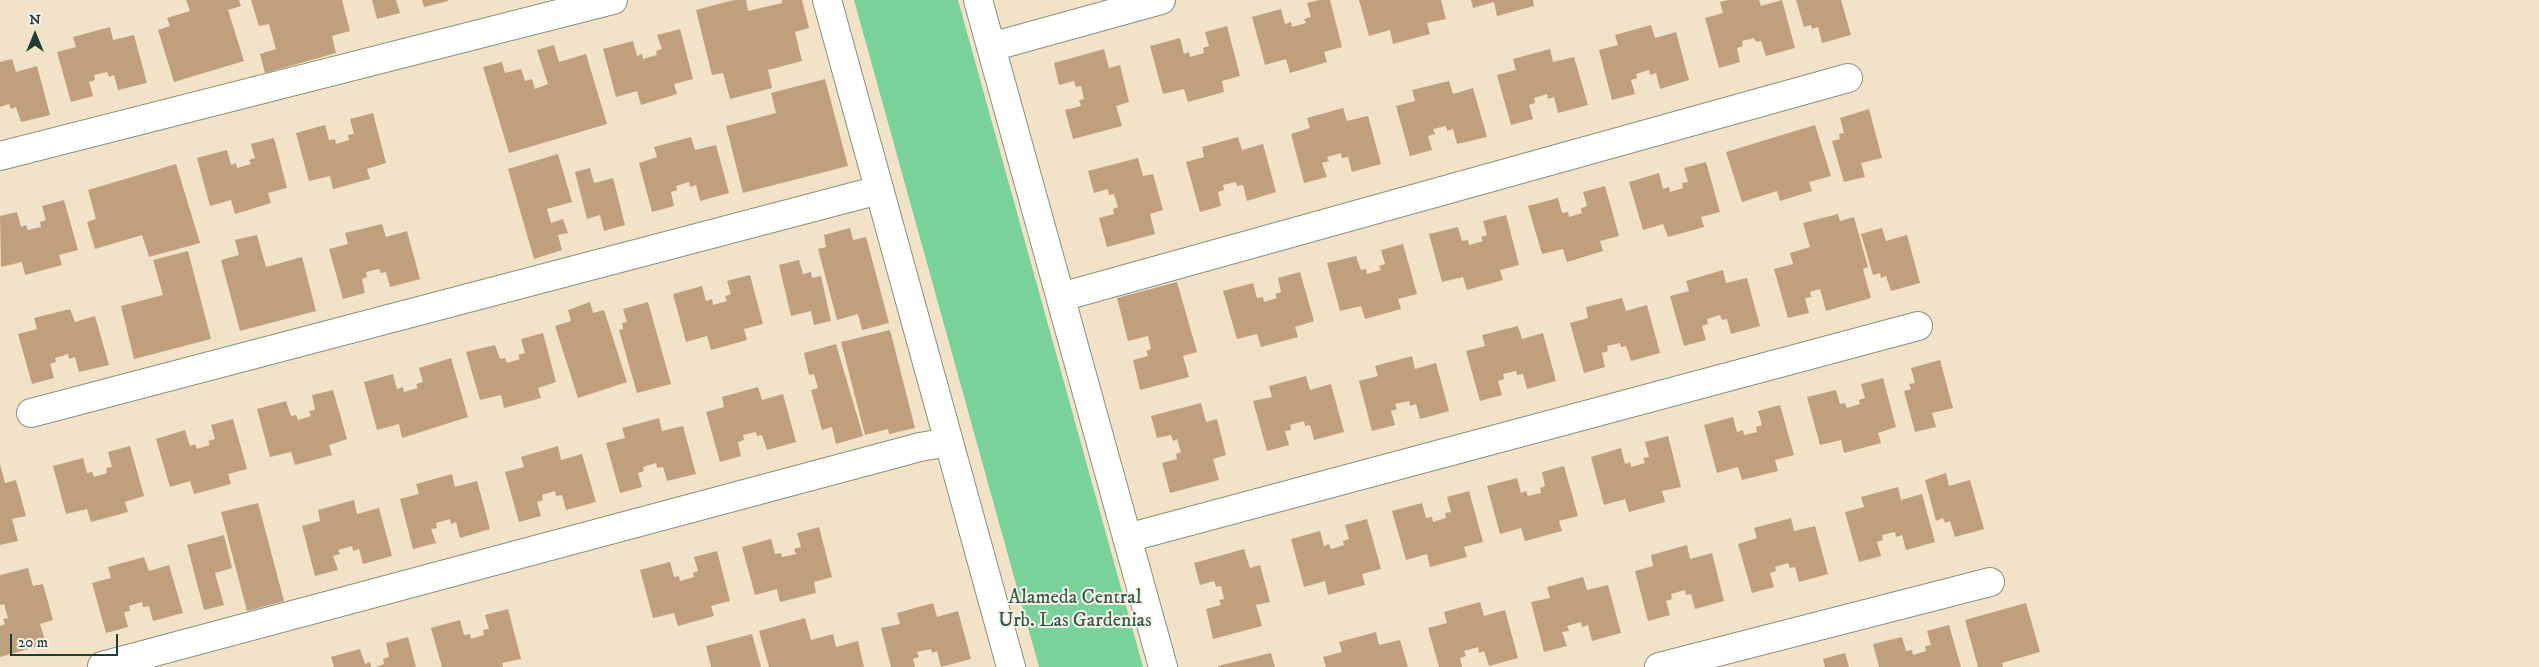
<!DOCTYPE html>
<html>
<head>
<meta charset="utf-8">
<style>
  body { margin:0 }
  #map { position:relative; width:2539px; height:667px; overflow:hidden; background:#f2e3c8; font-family:"IM FELL DW Pica",serif }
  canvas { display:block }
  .north { position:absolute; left:10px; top:10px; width:50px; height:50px; -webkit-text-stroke:4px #f7f3e8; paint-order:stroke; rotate:0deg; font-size:14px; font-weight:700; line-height:20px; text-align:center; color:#1f3d34 }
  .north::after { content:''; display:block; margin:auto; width:18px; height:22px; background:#1f3d34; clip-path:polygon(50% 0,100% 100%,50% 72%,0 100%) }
  .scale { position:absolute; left:10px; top:634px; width:108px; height:22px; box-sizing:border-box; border:2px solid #1f3d34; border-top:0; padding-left:6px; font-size:15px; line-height:18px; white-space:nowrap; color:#1f3d34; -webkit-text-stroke:4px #f7f3e8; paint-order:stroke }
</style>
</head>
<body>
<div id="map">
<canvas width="2539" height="667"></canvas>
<div class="north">N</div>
<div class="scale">20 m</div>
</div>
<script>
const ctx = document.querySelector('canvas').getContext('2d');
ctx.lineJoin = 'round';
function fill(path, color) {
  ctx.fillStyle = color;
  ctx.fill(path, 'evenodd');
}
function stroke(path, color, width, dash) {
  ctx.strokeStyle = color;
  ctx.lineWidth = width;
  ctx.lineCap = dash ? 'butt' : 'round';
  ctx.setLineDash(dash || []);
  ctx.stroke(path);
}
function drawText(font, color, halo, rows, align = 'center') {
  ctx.font = font + ' "IM FELL DW Pica",serif';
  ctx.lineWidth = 4;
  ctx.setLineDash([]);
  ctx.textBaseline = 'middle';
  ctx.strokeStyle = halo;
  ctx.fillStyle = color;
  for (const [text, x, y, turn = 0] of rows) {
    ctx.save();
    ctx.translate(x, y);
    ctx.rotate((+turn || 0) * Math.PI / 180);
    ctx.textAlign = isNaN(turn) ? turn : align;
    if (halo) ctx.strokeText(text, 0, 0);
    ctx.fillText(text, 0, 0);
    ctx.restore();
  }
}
fill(new Path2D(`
  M854 0H958L1143 667H1039Z`), '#78d299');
fill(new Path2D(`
  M186 0H239L241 6 228 10 244 61 174 82 158 30 170 26 167 18 190 11Z
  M251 0H342L350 31 332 36 336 53 265 73 260 54 276 49 269 24 259 26Z
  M372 0H396L400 13 377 19Z
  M422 0H448V1L424 7Z
  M734 0H746L748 11 782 3V0H802L809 28 795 32 802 61 768 70 772 88 730 99 723 73 712 75 696 10Z
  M1319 0H1330L1342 47 1324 52 1327 62 1290 73 1286 59 1265 65 1252 17 1281 9 1285 24 1291 22 1292 27 1306 23 1304 19 1311 17 1307 3Z
  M1359 0H1441L1446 19 1427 23 1430 34 1393 44 1390 30 1369 36Z
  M1471 0H1533L1534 6 1497 16 1494 2 1473 8Z
  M1728 0H1759L1761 6 1782 0 1795 48 1766 56 1761 41 1756 42 1754 38 1742 41 1743 46 1737 48 1740 62 1719 68 1705 18 1723 13 1720 2Z
  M1796 0H1841L1851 35 1822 43 1818 27 1812 29 1811 25 1804 27Z
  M1651 25 1655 38 1676 32 1689 80 1660 89 1656 73 1650 75 1649 70 1636 74 1637 78 1631 80 1635 94 1612 100 1599 50 1618 45 1615 35Z
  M1227 26 1240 76 1222 81 1224 92 1188 102 1184 89 1163 94 1150 46 1180 38 1184 54 1189 52 1190 57 1204 53 1203 48 1209 46 1205 32Z
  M110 27 113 40 134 35 147 83 118 90 114 75 109 77 107 72 94 75 95 80 89 82 93 96 71 102 57 52 76 47 73 37Z
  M680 29 693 79 674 84 677 94 641 105 637 91 616 97 603 49 633 41 637 56 642 54 643 59 657 55 656 51 662 49 657 35Z
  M554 45 559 62 586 54 607 124 509 153 483 67 502 62 505 73 521 69 525 81 532 79 535 89 548 84 537 50Z
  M1104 49 1109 68 1120 65 1129 102 1116 106 1122 126 1073 139 1065 110 1081 106 1079 100 1084 99 1081 86 1076 87 1074 81 1059 85 1054 63Z
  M1550 49 1553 62 1574 57 1588 105 1558 113 1554 97 1548 99 1547 94 1534 98 1535 103 1529 105 1533 119 1511 125 1497 75 1516 70 1513 59Z
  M12 59 16 72 37 66 50 115 21 122 16 107 11 109 9 104 0 107V62Z
  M825 79 848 166 743 193 726 126 776 113 771 93Z
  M1449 81 1453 94 1473 88 1487 137 1457 144 1453 129 1447 131 1446 126 1433 129 1435 134 1428 136 1432 150 1410 156 1396 106 1415 101 1412 90Z
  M1343 108 1347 121 1368 116 1381 164 1352 172 1348 157 1342 158 1341 153 1327 157 1329 161 1322 163 1327 177 1304 183 1291 134 1310 128 1307 118Z
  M1869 109 1882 158 1861 163 1865 177 1844 182 1832 141 1840 139 1839 134 1844 133 1840 118Z
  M373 113 386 163 367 169 370 179 333 189 330 176 309 181 296 133 325 125 329 140 335 139 336 144 349 140 348 135 354 134 350 119Z
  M1815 125 1831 176 1809 182 1812 191 1780 201 1777 191 1742 202 1726 152Z
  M691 137 695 150 716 145 729 193 700 201 696 185 690 187 689 182 676 186 677 190 671 192 674 206 652 212 639 163 657 157 654 147Z
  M1238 137 1242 150 1263 144 1276 192 1247 201 1243 185 1237 186 1236 182 1223 185 1224 190 1218 192 1221 206 1200 212 1186 162 1204 157 1202 147Z
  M274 138 287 188 268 193 271 203 235 214 231 200 210 206 197 158 227 150 231 165 236 163 237 168 251 164 249 160 255 158 251 144Z
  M558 154 572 202 547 209 551 223 563 219 568 233 558 235 562 250 534 259 508 169Z
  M1138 158 1143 176 1153 174 1163 210 1150 214 1155 234 1107 247 1099 218 1114 214 1113 209 1118 207 1114 194 1109 195 1108 189 1094 193 1088 171Z
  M1706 162 1720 212 1701 217 1704 227 1668 237 1663 224 1643 230 1629 182 1659 173 1663 189 1669 187 1670 192 1683 188 1682 183 1688 182 1684 168Z
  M176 164 200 243 149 257 142 235 95 249 87 222 96 219 88 190Z
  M590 168 594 183 613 178 625 225 604 231 600 215 587 219 575 172Z
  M1605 186 1619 236 1600 241 1603 251 1567 262 1563 249 1542 254 1528 206 1558 198 1562 213 1568 212 1569 217 1582 213 1581 208 1587 206 1583 192Z
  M64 200 78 250 59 255 62 265 25 275 22 262 1 267 0 216 17 212 21 227 26 225 28 230 41 227 40 222 46 220 42 206Z
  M1838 214 1840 221 1854 217 1868 267 1863 269 1871 298 1826 311 1820 289 1810 292 1811 297 1805 298 1809 313 1788 318 1774 269 1793 264 1790 253 1810 247 1803 223Z
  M1506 215 1519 265 1500 270 1503 280 1467 290 1463 277 1442 282 1429 234 1458 227 1462 241 1468 240 1469 245 1483 241 1481 237 1487 235 1483 221Z
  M382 224 386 237 407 231 420 279 390 287 386 272 381 273 379 269 366 272 367 277 362 279 365 293 343 299 329 249 348 244 345 233Z
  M850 228 853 240 866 237 889 323 862 330 858 314 837 320 818 249 826 247 824 235Z
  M1882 228 1886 241 1907 235 1920 283 1891 291 1886 276 1881 278 1880 273 1873 275 1861 234Z
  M257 235 266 267 302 257 316 311 240 331 221 260 239 255 235 240Z
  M1403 244 1417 294 1398 299 1401 309 1365 319 1361 306 1340 311 1327 263 1356 256 1361 270 1366 269 1367 274 1381 270 1379 266 1385 264 1381 250Z
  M188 251 211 339 134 359 121 306 163 295 153 260Z
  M799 260 803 274 811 272 812 278 821 276 831 321 814 325 811 311 791 316 779 265Z
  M1723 270 1726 283 1747 278 1760 326 1731 334 1727 319 1722 320 1720 315 1707 319 1708 324 1702 326 1706 340 1684 346 1670 296 1689 291 1686 281Z
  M1300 272 1314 321 1295 327 1298 337 1261 347 1257 334 1237 339 1223 291 1253 283 1257 298 1263 297 1264 302 1277 298 1275 294 1281 292 1278 278Z
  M750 275 763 324 744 329 747 340 711 350 707 336 686 342 673 294 702 286 706 301 712 299 713 305 727 301 725 296 731 294 727 281Z
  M1177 282 1197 352 1183 356 1189 377 1140 390 1133 360 1148 356 1146 351 1151 349 1148 336 1128 341 1117 298Z
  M1622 298 1626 311 1647 305 1660 353 1631 361 1626 346 1621 347 1620 343 1607 346 1608 351 1602 353 1605 367 1584 373 1570 323 1588 318 1586 307Z
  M590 302 593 313 604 310 627 382 578 398 555 326 571 321 568 310Z
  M648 302 671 384 637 393 619 330 623 329 622 323 627 322 623 309Z
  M70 309 75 322 95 316 109 365 79 372 75 357 69 359 68 354 55 358 56 362 50 364 54 378 32 384 18 334 37 329 34 318Z
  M1518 326 1522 339 1543 333 1556 381 1527 389 1523 374 1517 375 1516 371 1503 374 1504 379 1498 381 1502 395 1480 401 1466 351 1485 346 1482 335Z
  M890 330 915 428 889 434 888 429 865 435 841 342Z
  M543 333 556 382 538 388 541 398 504 408 501 395 480 400 466 352 495 345 500 359 505 358 507 363 520 359 518 355 525 353 521 339Z
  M836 344 863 436 836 444 832 427 822 430 811 390 818 388 814 374 809 375 804 353Z
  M1412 356 1415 369 1436 363 1449 411 1420 419 1416 404 1410 406 1409 401 1395 404 1397 409 1391 411 1395 425 1372 431 1359 381 1378 376 1375 366Z
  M451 358 468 417 402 438 399 424 377 430 364 382 393 374 397 389 403 387 404 392 418 388 416 384 423 382 419 368Z
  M1940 360 1953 408 1932 413 1936 427 1915 432 1904 391 1911 389 1909 384 1915 383 1911 368Z
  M1306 376 1310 390 1331 384 1344 432 1314 440 1310 425 1305 426 1304 421 1290 425 1291 430 1285 431 1289 445 1267 451 1253 401 1272 397 1269 386Z
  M1883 378 1896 427 1878 433 1881 443 1844 453 1841 440 1820 445 1807 397 1836 390 1840 404 1845 403 1847 408 1860 404 1859 400 1865 398 1861 384Z
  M758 387 762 400 783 394 796 442 767 450 762 435 757 436 756 432 743 435 744 440 738 442 741 456 720 462 706 412 724 407 722 397Z
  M333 390 347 439 329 445 332 455 295 465 291 452 270 457 257 409 286 401 291 416 296 415 298 420 311 416 309 411 315 410 312 395Z
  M1201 403 1206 422 1217 419 1226 455 1213 459 1219 480 1170 493 1162 463 1177 459 1176 454 1181 452 1177 439 1173 441 1171 435 1157 438 1151 416Z
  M1780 405 1794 455 1775 460 1778 471 1742 480 1738 467 1717 473 1704 425 1733 417 1737 432 1743 430 1744 435 1757 432 1756 427 1762 425 1758 411Z
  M659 418 662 431 683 426 696 474 667 481 663 467 657 468 656 463 643 467 644 471 638 473 642 487 620 493 606 443 625 438 622 428Z
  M233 419 247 469 228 474 231 484 194 494 190 481 170 487 156 439 185 430 190 446 195 444 197 449 210 445 208 441 215 439 211 425Z
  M1668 436 1681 487 1662 491 1665 502 1629 512 1625 499 1604 505 1591 457 1621 448 1625 464 1630 462 1631 467 1645 463 1643 458 1649 457 1645 442Z
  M130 446 144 496 125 502 128 512 91 522 87 509 66 514 53 466 83 458 87 473 92 472 94 477 107 473 106 468 112 467 108 452Z
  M558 446 561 460 582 454 596 502 566 510 562 495 556 496 555 491 542 495 543 500 537 502 541 516 519 522 505 472 524 467 521 457Z
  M0 464 5 483 16 480 26 516 12 519 18 541 0 545Z
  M1564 466 1578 516 1559 521 1562 531 1525 541 1521 528 1500 534 1487 486 1517 478 1521 493 1526 491 1528 496 1541 493 1540 488 1545 486 1542 472Z
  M1946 473 1949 486 1970 480 1984 529 1955 537 1950 521 1945 523 1943 518 1936 521 1925 480Z
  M452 474 455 487 477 481 490 529 460 538 456 522 451 524 450 519 436 523 437 528 431 529 436 543 413 549 400 499 419 494 416 484Z
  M1898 487 1901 500 1922 494 1935 542 1906 550 1902 535 1896 537 1895 532 1882 535 1883 540 1877 542 1881 556 1859 562 1845 512 1864 507 1861 497Z
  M1469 491 1483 542 1464 547 1467 557 1430 567 1427 554 1406 560 1392 511 1422 503 1426 518 1432 517 1433 522 1446 518 1445 513 1451 512 1447 497Z
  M354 500 357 514 379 508 392 556 363 564 359 549 353 551 352 546 338 550 340 554 333 556 338 570 315 576 302 526 320 521 318 510Z
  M258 503 284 601 247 611 221 512Z
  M1791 518 1794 531 1815 526 1828 574 1799 582 1795 567 1790 568 1788 563 1775 567 1776 571 1770 573 1774 587 1752 593 1738 544 1757 538 1754 528Z
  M1367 519 1381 569 1362 574 1365 585 1328 595 1325 581 1304 587 1291 539 1320 531 1324 546 1329 544 1331 549 1344 545 1343 541 1349 539 1345 525Z
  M819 527 832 577 814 582 816 593 780 602 777 589 755 595 742 547 771 539 775 554 781 553 782 557 796 554 794 549 801 547 797 533Z
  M224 535 232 568 215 573 224 605 204 610 187 545Z
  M1687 545 1690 559 1712 553 1724 601 1695 609 1691 594 1686 595 1685 590 1671 594 1672 599 1666 601 1670 615 1648 621 1635 571 1653 566 1651 555Z
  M1244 549 1250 568 1260 565 1270 602 1256 605 1262 626 1213 639 1206 609 1221 605 1219 600 1224 599 1221 586 1216 587 1214 581 1200 585 1194 563Z
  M717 551 730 601 711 606 714 616 678 626 674 613 653 618 640 570 670 562 674 577 679 576 680 581 694 577 693 573 698 571 694 557Z
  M144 557 149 571 169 565 183 613 153 621 149 606 143 607 142 602 129 606 130 611 124 612 128 627 106 633 92 583 111 578 108 567Z
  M28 568 33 586 43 584 53 620 40 624 46 644 0 657V626L5 624 3 619 8 618 4 604 0 605V575Z
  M1583 577 1587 590 1608 585 1621 633 1592 641 1588 625 1582 627 1581 622 1567 626 1569 631 1562 632 1567 646 1544 652 1531 602 1550 598 1547 587Z
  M1480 602 1484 616 1505 610 1518 658 1489 666 1484 651 1479 653 1478 647 1464 651 1466 656 1460 658 1462 667H1439L1428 628 1447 623 1444 612Z
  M933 603 937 617 958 611 971 659 941 667 937 651 932 653 931 649 917 652 919 657 913 659 915 667H891L881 628 900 624 897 613Z
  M2026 603 2040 652 2002 663 2003 667H1978L1965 620Z
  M508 609 521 659 502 663 503 667H442L431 628 460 620 464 635 470 634 471 639 484 635 483 630 489 629 485 615Z
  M805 618 811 640 833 634 836 647 858 641 864 667H769L759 631Z
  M1949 625 1961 667H1879L1873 644 1902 637 1906 651 1912 650 1913 655 1926 651 1925 646 1931 645 1927 631Z
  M1376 632 1379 645 1400 640 1408 667H1326L1323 657 1342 652 1339 642Z
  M752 634 761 667H711L706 646Z
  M408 637 416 667H376L384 664 383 659 389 657 386 643Z
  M360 649 365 664 370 662 371 667H334L331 657Z
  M1271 653 1275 667H1218V666Z
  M1845 653 1849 667H1825L1823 659Z`), '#c09f7c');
const street = new Path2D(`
  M827 0 1011 667
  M978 0 1163 667
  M991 47 1161 0
  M0 156 613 0
  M1061 297 1848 78
  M31 413 879 190
  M1127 538 1918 326
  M102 666 920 447 949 442
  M1659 667 1990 582`);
stroke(street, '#88907e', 30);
stroke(street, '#fff', 28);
drawText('20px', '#315b48', '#f7f3e8', [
  ["Alameda Central",1075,599],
  ["Urb. Las Gardenias",1075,622]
]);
</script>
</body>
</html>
